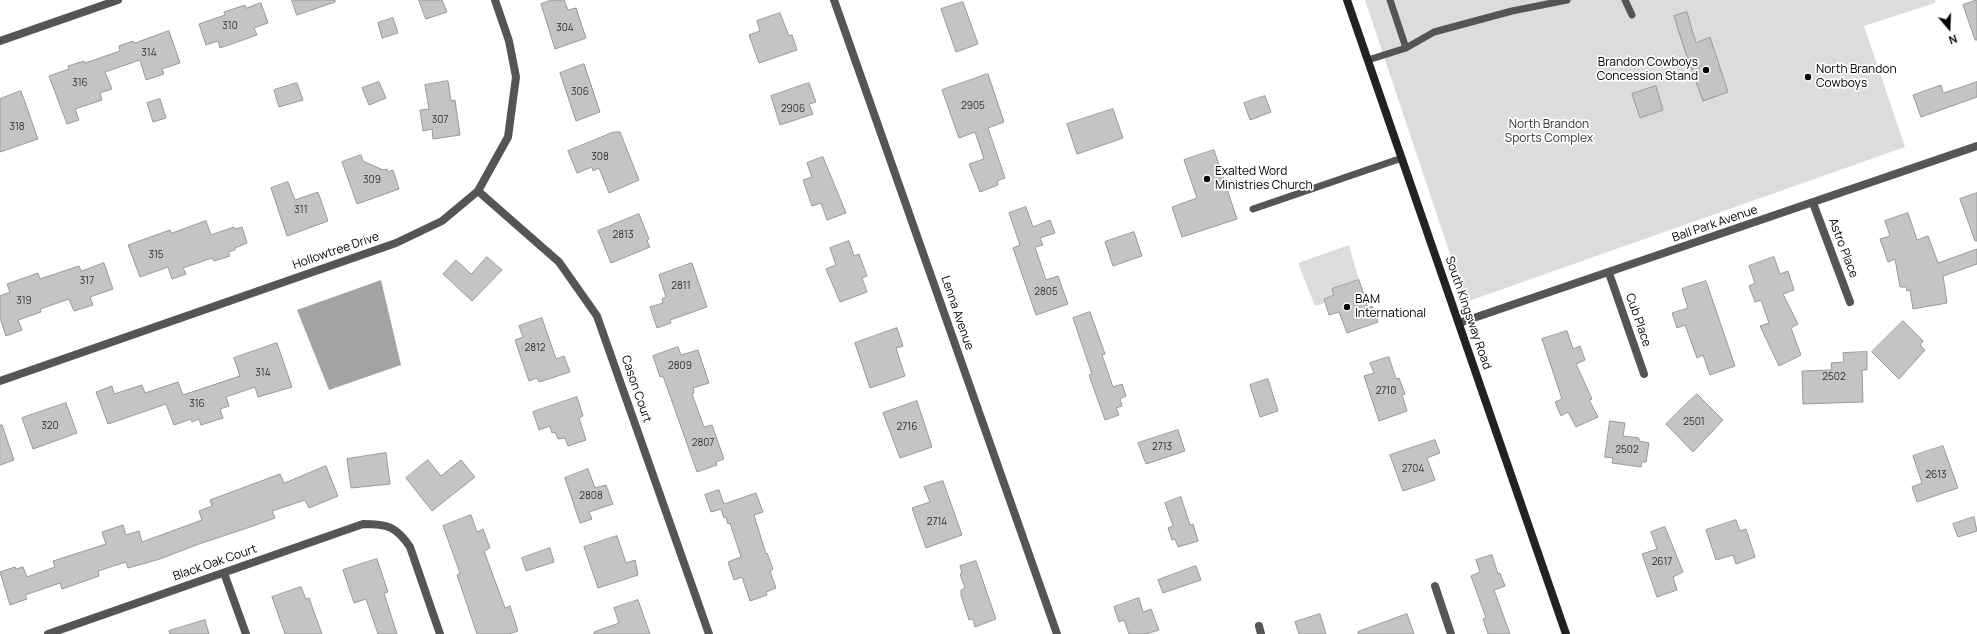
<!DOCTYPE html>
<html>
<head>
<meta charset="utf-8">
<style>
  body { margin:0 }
  #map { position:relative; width:1977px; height:634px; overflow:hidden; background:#fff; font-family:Manrope,sans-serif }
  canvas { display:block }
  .north { position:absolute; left:1929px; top:8px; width:40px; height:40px; -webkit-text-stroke:3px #fff; paint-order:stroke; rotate:161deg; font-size:11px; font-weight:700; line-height:16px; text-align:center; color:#000 }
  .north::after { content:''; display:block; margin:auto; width:14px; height:18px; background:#000; clip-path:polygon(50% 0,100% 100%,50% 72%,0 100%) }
</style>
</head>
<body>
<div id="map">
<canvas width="1977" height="634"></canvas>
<div class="north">N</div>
</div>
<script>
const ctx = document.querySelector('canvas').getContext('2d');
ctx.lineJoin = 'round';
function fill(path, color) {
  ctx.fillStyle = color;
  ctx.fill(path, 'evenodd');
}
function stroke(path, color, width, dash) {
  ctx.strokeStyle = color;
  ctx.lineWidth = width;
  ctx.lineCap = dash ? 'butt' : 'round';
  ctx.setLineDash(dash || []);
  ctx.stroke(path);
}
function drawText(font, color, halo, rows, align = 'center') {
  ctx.font = font + ' Manrope,sans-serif';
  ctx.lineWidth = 3.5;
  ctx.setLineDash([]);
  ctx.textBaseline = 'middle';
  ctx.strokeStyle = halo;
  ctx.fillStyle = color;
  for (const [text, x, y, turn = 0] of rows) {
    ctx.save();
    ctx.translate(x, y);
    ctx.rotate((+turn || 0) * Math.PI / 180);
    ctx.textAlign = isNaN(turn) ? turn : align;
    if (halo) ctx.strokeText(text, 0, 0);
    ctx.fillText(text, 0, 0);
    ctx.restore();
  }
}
fill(new Path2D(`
  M1365 0H1935V3L1864 26 1905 147 1466 302Z
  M1349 245 1359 280 1332 289 1334 295 1324 298 1325 303 1315 306 1298 263Z`), '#dcdcdc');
fill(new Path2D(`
  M381 280 401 365 329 390 297 310Z`), '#a3a3a3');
const building = new Path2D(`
  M292 0H335V2L297 15Z
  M419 0H442L447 12 426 19Z
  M552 0H564L568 10 576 8 586 38 555 49 541 4Z
  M1977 0V40H1975L1963 5Z
  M963 2 978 44 956 52 941 9Z
  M261 3 268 23 254 28 257 35 220 48 218 41 206 45 199 24 225 15 224 12 245 5 246 8Z
  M1687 12 1696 43 1710 37 1728 92 1703 101 1684 48 1674 16Z
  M780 13 789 36 792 35 797 50 759 63 749 35 760 31 757 21Z
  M393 18 398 33 382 38 378 23Z
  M169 31 180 63 162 69 164 74 146 80 140 60 105 72 112 89 100 93 102 100 75 109 79 120 67 124 49 76 69 69 68 66 84 61 85 63 120 51 119 46 133 41 134 43Z
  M584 64 600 112 576 121 560 73Z
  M988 74 1004 122 988 128 1005 178 997 181 998 185 980 192 969 164 984 159 975 132 959 138 942 90Z
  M448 81 451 101 455 100 460 135 433 139 432 129 423 131 420 110 429 109 425 85Z
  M379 82 386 98 369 105 362 88Z
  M1977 82V97L1921 117 1913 95 1941 85 1943 93Z
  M297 83 303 100 279 107 274 90Z
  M809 83 816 102 809 104 813 114 780 125 771 96Z
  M1656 86 1663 110 1640 118 1632 94Z
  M21 91 38 139 0 152V99Z
  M1265 96 1271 112 1250 120 1244 103Z
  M160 99 166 118 153 122 147 103Z
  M1113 109 1123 138 1077 154 1067 124Z
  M614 132H620L639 180 609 193 599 168 593 171 592 167 577 173 568 151Z
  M1214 150 1237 219 1182 237 1172 207 1197 198 1184 160Z
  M361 155 363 161 383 170 387 169 388 172 393 170 399 189 357 204 342 162Z
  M823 157 846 213 827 220 821 203 812 206 803 180 812 177 807 163Z
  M288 182 295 200 318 192 328 221 287 236 271 188Z
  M1977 193V241H1975L1960 199Z
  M1026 207 1033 227 1050 220 1055 233 1040 238 1043 245 1035 247 1046 280 1058 276 1068 304 1036 315 1013 248 1020 245 1009 213Z
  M1908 213 1917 240 1928 236 1938 263 1977 249V264L1943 276 1947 303 1913 309 1910 290 1907 291 1906 287H1900L1895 259 1888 262 1880 239 1890 236 1885 221Z
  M639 214 649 239 647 241 650 247 611 263 598 231Z
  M206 221 211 235 234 227 235 229 242 227 247 243 235 248V250L228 252 230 256 214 261 212 258 183 268 186 274 172 279 168 267 140 277 128 245 170 230 171 233Z
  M1134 232 1142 256 1113 266 1105 242Z
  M849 241 854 256 859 254 867 276 862 278 867 292 840 302 826 269 836 265 830 248Z
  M487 257 502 270 472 301 443 274 456 260 471 274Z
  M1774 257 1780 274 1788 271 1794 290 1783 294 1798 324 1791 328 1801 355 1779 366 1760 326 1769 323 1761 300 1755 302 1749 286 1755 283 1749 266Z
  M104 263 113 289 90 297 93 305 74 311 69 299 40 309 41 312 18 320 22 330 6 336 0 318V296L10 292 7 284 38 273 40 279 79 266 81 271Z
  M692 263 707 307 670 320 671 323 657 328 650 307 663 303 662 299 666 297 659 275Z
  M1359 280 1368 308 1372 306 1378 322 1347 333 1339 312 1329 315 1324 299 1334 295 1332 289Z
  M1706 281 1735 366 1710 375 1703 355 1697 358 1685 325 1677 328 1672 313 1688 308 1682 289Z
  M1090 312 1105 354 1102 355 1113 387 1122 384 1126 396 1120 399 1122 406 1116 408 1119 415 1105 420 1089 375 1092 374 1073 318Z
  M542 318 556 359 564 356 570 372 539 382 537 378 529 381 515 340 523 337 519 326Z
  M1903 321 1923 341 1920 345 1925 350 1899 379 1872 352Z
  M897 328 903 346 896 348 905 376 870 388 855 343Z
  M1567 331 1573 349 1580 346 1585 360 1576 364 1592 399 1589 400 1598 417 1576 427 1568 412 1561 416 1555 402 1562 399 1542 339Z
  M277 343 292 387 258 397 255 387 226 397 229 406 220 409 223 418 201 425 199 419 192 422 191 419 174 425 166 404 108 424 96 392 112 386 114 394 142 385 145 393 178 382 183 395 240 376 234 358Z
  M678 347 681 355 698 350 709 383 693 388 694 393 692 394 704 427 712 425 724 459 716 462 717 465 697 472 663 376 660 377 653 356Z
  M1867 352V370H1862L1863 402 1803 404 1802 371 1832 370 1831 363 1844 362 1843 353Z
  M1389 357 1396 379 1399 378 1405 394 1402 395 1407 411 1379 421 1364 376 1374 373 1370 363Z
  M1268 379 1278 411 1260 417 1250 385Z
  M1697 394 1723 420 1693 452 1666 424Z
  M577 397 583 416 579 418 586 440 568 446 565 438 558 439 555 432 552 433 550 426 539 430 533 412Z
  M917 401 932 447 900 458 883 413Z
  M66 403 77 433 33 449 22 418Z
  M1610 421 1625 423 1623 436 1639 438V441L1649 443 1646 462H1642L1641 467 1612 463 1613 458 1605 457Z
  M0 425H2L14 460 0 465Z
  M1178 430 1185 451 1146 464 1138 443Z
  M1435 440 1440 453 1427 458 1435 480 1403 491 1390 455Z
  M1943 446 1958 488 1917 502 1912 487 1922 483 1913 456Z
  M386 453 390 484 351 488 347 459Z
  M428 460 441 476 461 460 475 477 432 511 406 478Z
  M326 466 338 496 309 508 305 500 272 511 275 518 256 525 196 545 160 559 128 568 126 562 98 571 99 576 62 589 60 583 25 595 27 599 10 605 0 572 15 567 16 569 23 567 27 577 55 567 53 561 106 544 102 532 123 525 126 535 139 531 142 542 202 520 199 511 212 506 210 500 280 474 284 483Z
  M588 469 595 488 606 485 613 504 589 512 592 519 580 523 565 478Z
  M943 481 962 535 926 548 912 508 930 502 924 487Z
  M719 490 724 504 756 493 763 512 754 515 766 554 767 553 773 569 770 571 776 588 766 592 767 595 750 601 742 577 734 580 728 562 741 557 730 523 728 524 726 517 724 518 721 509 711 512 705 495Z
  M1181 497 1190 525 1193 524 1198 541 1178 547 1175 539 1172 540 1168 528 1173 526 1165 503Z
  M471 515 477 532 483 529 490 548 484 551 505 608 510 606 518 631 509 634H477L457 575 460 573 443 526Z
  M1974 517 1977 531 1958 537 1953 524Z
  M1736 520 1740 531 1746 529 1755 557 1736 564 1733 555 1716 560 1706 530Z
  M1665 527 1683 572 1673 577 1677 590 1657 597 1642 554 1657 549 1651 532Z
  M617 536 626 563 635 560 638 575 598 588 584 547Z
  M550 548 554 562 526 571 522 558Z
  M1492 555 1498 574 1500 573 1505 586 1494 590 1510 634H1488L1483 619 1486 618 1471 576 1480 572 1476 560Z
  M377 559 388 592 384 593 397 634H378L366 599 354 603 343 570Z
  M976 561 996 619 975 627 973 619 969 620 961 595V590L965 588 960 574 962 573 960 566Z
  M1196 566 1201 580 1163 593 1158 580Z
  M301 587 306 599 309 598 322 634H285L272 597Z
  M1139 598 1143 612 1151 609 1159 630 1146 634H1129L1124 620 1119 622 1114 607Z
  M638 600 650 634H594V632L619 623 614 608Z
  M1320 614 1326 634H1299L1295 622Z
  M1407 614 1414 634H1358V632Z
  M205 620 209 634H170L169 631Z`);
fill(building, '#c4c4c4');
stroke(building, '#999', 1);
stroke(new Path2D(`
  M1625 0 1632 15
  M1406 48 1434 32 1512 11 1567 0
  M1368 60 1406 48 1390 0
  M1253 209 1402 158`), '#555', 7);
stroke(new Path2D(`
  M834 0 1057 634
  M0 41 118 0
  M478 191 559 262 597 316 709 634
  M1813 203 1850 302
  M1609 273 1644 374
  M1459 323 1977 146
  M0 381 396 243 442 221 478 191 508 137 516 77 509 41 495 0
  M224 573 246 634
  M1435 586 1451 634
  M1259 626 1261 634
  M48 634 363 524C387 524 396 526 410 547L440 634`), '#555', 8);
stroke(new Path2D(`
  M1347 0 1566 634`), '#222', 8);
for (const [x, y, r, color] of [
  [1706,70,4,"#000"],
  [1808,77,4,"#000"],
  [1207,179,4,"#000"],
  [1347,307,4,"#000"]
]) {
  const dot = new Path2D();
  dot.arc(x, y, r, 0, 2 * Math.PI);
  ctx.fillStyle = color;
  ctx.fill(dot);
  stroke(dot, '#fff', 1.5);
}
drawText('10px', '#313131', null, [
  ["310",230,26],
  ["304",565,28],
  ["314",149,53],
  ["316",80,83],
  ["306",580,92],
  ["2905",973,106],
  ["2906",793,109],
  ["307",440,120],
  ["318",17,127],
  ["308",600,157],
  ["309",372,180],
  ["311",301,210],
  ["2813",623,235],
  ["315",156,255],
  ["317",87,281],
  ["2811",681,286],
  ["2805",1046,292],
  ["319",24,301],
  ["2812",535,348],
  ["2809",680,366],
  ["314",263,373],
  ["2502",1834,377],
  ["2710",1386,391],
  ["316",197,404],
  ["2501",1694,422],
  ["320",50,426],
  ["2716",907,427],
  ["2807",703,443],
  ["2713",1162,447],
  ["2502",1627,450],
  ["2704",1413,469],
  ["2613",1936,475],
  ["2808",591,496],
  ["2714",937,522],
  ["2617",1662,562]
]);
drawText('12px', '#000', '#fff', [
  ["Brandon Cowboys",1698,63,"right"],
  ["Concession Stand",1698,77,"right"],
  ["North Brandon",1816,70],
  ["Cowboys",1816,84],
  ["Exalted Word",1215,172],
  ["Ministries Church",1215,186],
  ["BAM",1355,300],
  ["International",1355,314]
], 'left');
drawText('12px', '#333', '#fff', [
  ["North Brandon",1549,125],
  ["Sports Complex",1549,139]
]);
drawText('12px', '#000', '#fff', [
  ["Ball Park Avenue",1715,224,-19],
  ["Astro Place",1843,248,69],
  ["Hollowtree Drive",336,251,-19],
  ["Lenna Avenue",957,313,71],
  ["South Kingsway Road",1468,313,71],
  ["Cub Place",1638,320,71],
  ["Cason Court",636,389,71],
  ["Black Oak Court",215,563,-19]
]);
</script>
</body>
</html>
